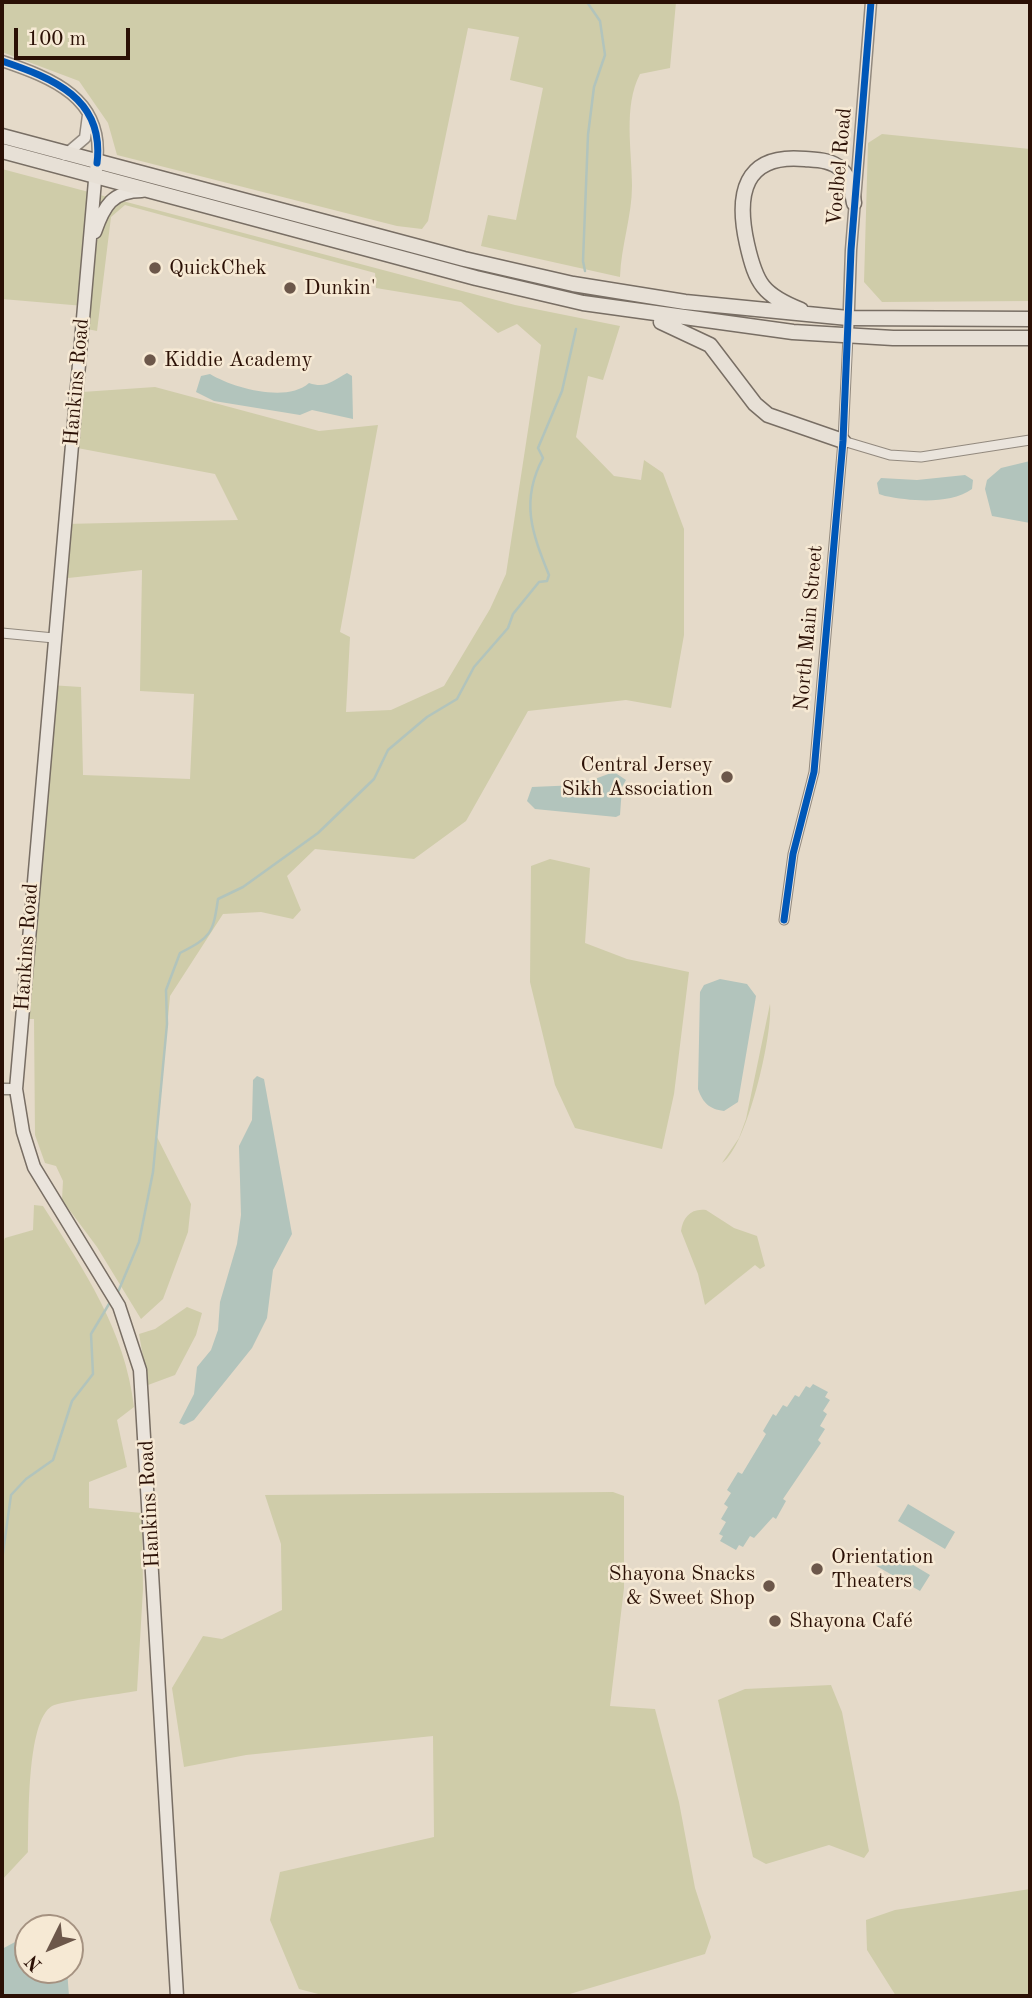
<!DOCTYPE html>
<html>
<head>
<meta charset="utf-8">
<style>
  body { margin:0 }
  #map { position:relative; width:1032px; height:1998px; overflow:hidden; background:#e5dac9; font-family:"Old Standard TT",serif }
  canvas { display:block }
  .frame { position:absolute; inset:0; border:4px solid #2b1005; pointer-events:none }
  .north { position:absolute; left:14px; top:1914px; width:70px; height:70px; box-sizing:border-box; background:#f6e9d4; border:2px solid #a59281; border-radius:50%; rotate:227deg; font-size:19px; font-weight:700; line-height:28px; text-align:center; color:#2b1005 }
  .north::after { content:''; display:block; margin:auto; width:24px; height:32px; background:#6c574a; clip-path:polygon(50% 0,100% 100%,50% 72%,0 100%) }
  .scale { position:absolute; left:14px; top:28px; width:116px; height:32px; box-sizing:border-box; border:4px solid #2b1005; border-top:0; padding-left:9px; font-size:21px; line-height:24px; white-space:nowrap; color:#2b1005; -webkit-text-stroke:5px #f6e9d4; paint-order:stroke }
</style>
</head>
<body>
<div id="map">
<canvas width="1032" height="1998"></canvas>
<div class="frame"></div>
<div class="north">N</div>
<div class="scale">100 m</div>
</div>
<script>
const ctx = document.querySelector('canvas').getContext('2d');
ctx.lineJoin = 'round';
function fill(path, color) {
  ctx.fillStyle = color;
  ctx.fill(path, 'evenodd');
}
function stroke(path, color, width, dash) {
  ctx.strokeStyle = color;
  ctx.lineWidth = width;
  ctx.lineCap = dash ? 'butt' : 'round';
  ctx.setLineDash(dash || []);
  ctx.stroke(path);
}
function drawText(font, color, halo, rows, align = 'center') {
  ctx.font = font + ' "Old Standard TT",serif';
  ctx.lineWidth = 5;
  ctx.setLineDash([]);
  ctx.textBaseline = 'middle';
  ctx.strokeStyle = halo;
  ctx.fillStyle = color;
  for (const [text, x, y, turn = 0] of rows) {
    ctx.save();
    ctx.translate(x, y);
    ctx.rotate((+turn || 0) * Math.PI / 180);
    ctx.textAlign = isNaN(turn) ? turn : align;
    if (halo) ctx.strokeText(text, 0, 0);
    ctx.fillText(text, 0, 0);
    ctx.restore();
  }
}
fill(new Path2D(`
  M2 2H676L670 68 640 74C623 107 632 150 632 186 632 216 621 246 620 277L481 246 488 215 516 220 543 88 510 80 519 37 468 28 428 221 422 229 397 226 117 155 108 123 79 81 2 52Z
  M882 134 1030 149V301L882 302 864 282 868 143Z
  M2 169 515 305 620 326 603 380 588 376 576 437 614 476 641 480 644 460 663 473 684 529V635L671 708 626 700 528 711 466 821 414 859 315 849 287 876 301 910 293 919 261 912 223 914 170 996 157 1137 191 1204 188 1232 163 1299 141 1319 97 1247 62 1200 63 1181 56 1166 45 1163 35 1135 34 1019H21L49 685 81 687 83 775 190 779 194 694 140 691 142 570 59 579 65 524 238 520 215 474 72 447 82 392 155 387 319 431 378 425 340 632 350 637 346 712 391 710 444 686 490 609 506 574 541 345 517 324 498 333 461 302 376 288 375 273 125 205 111 217 97 331 82 328 84 306 2 299Z
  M550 859 590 868 585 943 627 959 689 972 674 1094 662 1149 575 1128 555 1085 530 982 531 866Z
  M770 1004C773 1034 747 1147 722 1163L739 1138 746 1119Z
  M34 1205 43 1206C84 1270 125 1330 134 1407L117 1420 127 1467 89 1482V1508L142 1513 143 1589 137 1691C121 1694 62 1701 52 1706 26 1721 29 1824 28 1852L2 1880V1246L5 1238 33 1230Z
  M706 1210 734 1228 757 1236 765 1266 760 1269 755 1265 705 1305 698 1274 681 1231C683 1217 691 1208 706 1210Z
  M187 1307 202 1313 196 1335 175 1375 148 1385 139 1334 155 1329Z
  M613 1492 624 1496V1588L610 1706 655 1709 679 1802 695 1888 711 1937 705 1954 563 1996H326L299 1989 270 1920 280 1872 434 1837 433 1736 246 1755 184 1767 172 1688 203 1636 222 1639 282 1610 281 1544 265 1495Z
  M831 1685 842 1712 869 1851 864 1858 829 1845 766 1864 753 1857 718 1700 745 1689Z
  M1030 1889V1996H896L867 1950 866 1920 895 1910Z`), '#cfcca9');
fill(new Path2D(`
  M347 373 352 376 353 419 312 410 300 415 214 401 196 392 201 376 210 374C233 388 287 403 309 383 326 389 332 381 347 373Z
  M1030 461V523L992 516 985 489 987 480 1001 468Z
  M965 475 973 480 972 489C949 505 911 501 885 496L879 494 877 483 881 478 917 480Z
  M614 772 626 780 622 787 620 815 616 817 535 809 527 801 532 787 578 785Z
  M720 979 747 984 756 996 738 1102 724 1111C709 1109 703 1103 698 1089L700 992 704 985Z
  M257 1076 264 1079 292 1234 273 1270 267 1318 252 1348 194 1420 184 1425 179 1423 194 1394 197 1367 211 1350 218 1330 220 1302 237 1244 241 1215 239 1146 252 1120 253 1080Z
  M813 1384 828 1392 825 1397 830 1400 823 1411 827 1414 820 1426 825 1429 818 1440 821 1443 783 1499 786 1501 776 1519 773 1517 754 1538 750 1536 743 1547 739 1545 736 1550 720 1541 723 1536 719 1534 726 1522 721 1519 728 1507 724 1504 731 1493 727 1490 738 1472 742 1474 766 1434 763 1431 773 1414 776 1416 783 1405 787 1407 795 1395 799 1397 806 1386 810 1388Z
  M908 1504 955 1532 945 1549 898 1521Z
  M883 1547 930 1575 920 1591 873 1564Z
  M28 1935V1970H67L69 1996H2V1949Z`), '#b2c4bc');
stroke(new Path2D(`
  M585 271 583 261 588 135 594 87 605 55 600 21 587 2
  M118 1292 139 1242 153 1172 167 1024 166 990 180 953C211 937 213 934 218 899L243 887 318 833 374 779 388 750 427 717 457 699 474 667 508 628 513 614 539 582 547 581 549 575C532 533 520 501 543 458L538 448 562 391 576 329
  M2 1560 11 1495 26 1479 53 1460 72 1401 93 1374 91 1334 109 1304`), '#b2c4bc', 2.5);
const minor = new Path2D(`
  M843 441 890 455 921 457 1030 440
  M2 633 54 638
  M784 920 793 854 814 772 843 441 848 336`);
const tertiary = new Path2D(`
  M2 61C52 78 105 98 97 163
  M65 155 85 138 88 115
  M848 336 851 250 871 2
  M2 1089H16`);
const secondary = new Path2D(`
  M96 169 16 1089 23 1132 34 1167 119 1306 140 1370 177 1996
  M95 232C104 206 112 191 142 191`);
const trunk = new Path2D(`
  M2 136 464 259 573 284 685 302 848 318 1030 319
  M2 151 476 278 583 303 793 332 893 338H1030
  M801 310C763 295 756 284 747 244 736 195 743 153 805 159 818 160 831 160 841 169 850 178 852 191 854 203
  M661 322 710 345 755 404 768 415 843 441`);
stroke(minor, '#92897e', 11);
stroke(tertiary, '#92897e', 13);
stroke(secondary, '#786e64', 15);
stroke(trunk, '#786e64', 17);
stroke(minor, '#eae4dc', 9);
stroke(tertiary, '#eae4dc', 10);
stroke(secondary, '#eae4dc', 12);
stroke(trunk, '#e7e0d6', 14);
stroke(new Path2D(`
  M2 61C52 78 105 98 97 163
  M784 920 793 854 814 772 843 441 851 250 871 2`), '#0057b8', 7);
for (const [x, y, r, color] of [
  [155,268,7,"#6c574a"],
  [290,288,7,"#6c574a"],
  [150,360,7,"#6c574a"],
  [727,777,7,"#6c574a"],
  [817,1569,7,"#6c574a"],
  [769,1586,7,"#6c574a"],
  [775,1621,7,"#6c574a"]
]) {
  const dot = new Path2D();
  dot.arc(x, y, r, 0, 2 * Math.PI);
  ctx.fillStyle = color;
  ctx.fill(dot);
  stroke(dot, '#f6e9d4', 2.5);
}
drawText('21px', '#2b1005', '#f6e9d4', [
  ["Voelbel Road",840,167,-85],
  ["Hankins Road",77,382,-85],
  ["North Main Street",809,628,-85],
  ["Hankins Road",27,947,-86],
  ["Hankins Road",150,1504,-93]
]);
drawText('21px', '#2b1005', '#f6e9d4', [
  ["QuickChek",169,268],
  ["Dunkin'",304,288],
  ["Kiddie Academy",164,360],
  ["Central Jersey",713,765,"right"],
  ["Sikh Association",713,789,"right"],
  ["Orientation",831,1557],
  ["Theaters",831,1581],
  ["Shayona Snacks",755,1574,"right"],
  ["& Sweet Shop",755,1598,"right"],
  ["Shayona Café",789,1621]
], 'left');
</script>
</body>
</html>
